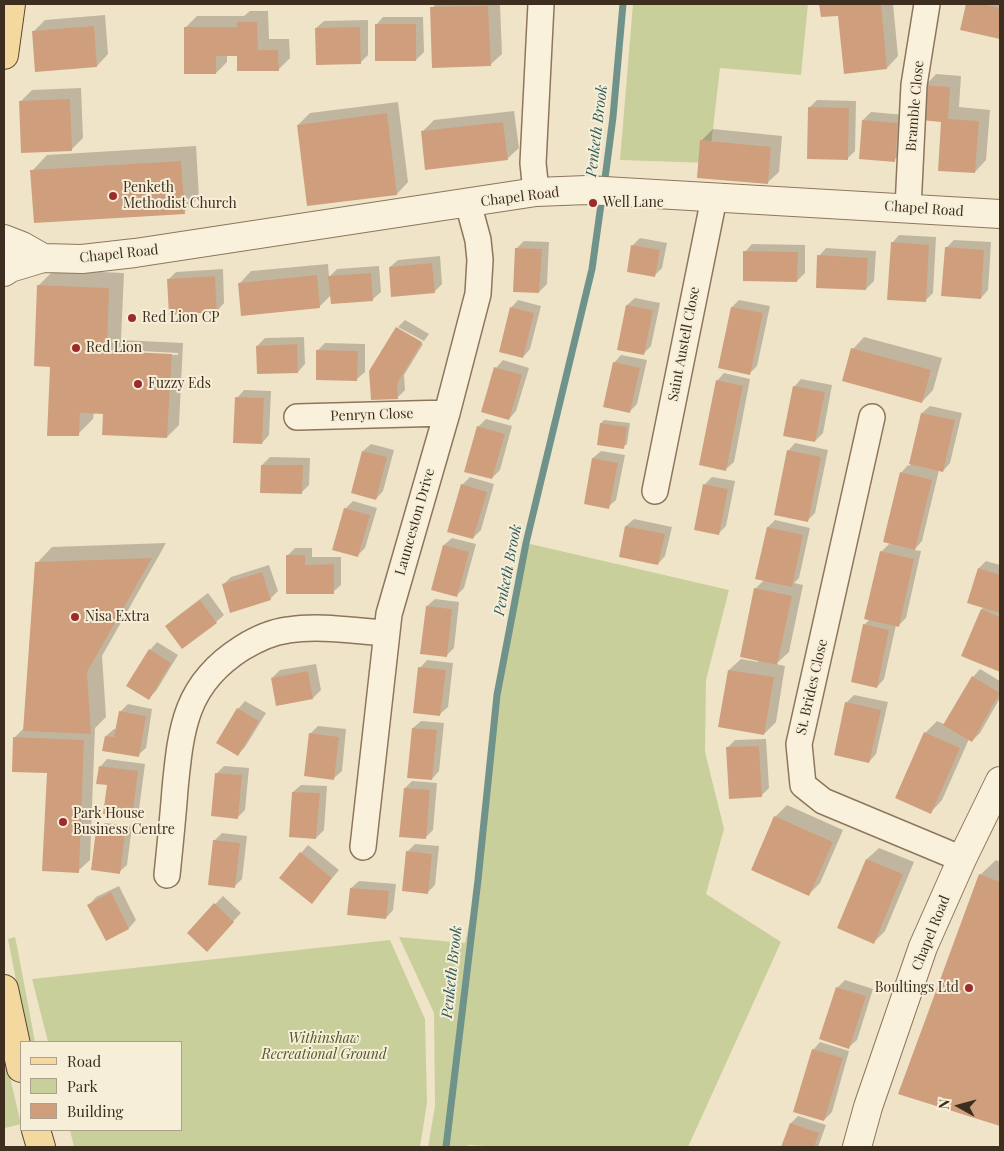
<!DOCTYPE html>
<html>
<head>
<meta charset="utf-8">
<style>
  body { margin:0 }
  #map { position:relative; width:1004px; height:1151px; overflow:hidden; background:#f0e4c8; font-family:"Playfair Display",serif }
  canvas { display:block }
  .frame { position:absolute; inset:0; border:5px solid #3d2e20; pointer-events:none }
  .legend { position:absolute; left:20px; top:1041px; width:162px; height:90px; box-sizing:border-box; background:#f7eed8; border:1px solid #ada18e; margin:0; padding:6px 9px; list-style:none; font-size:15px; color:#3d2e20 }
  .legend li { display:flex; align-items:center; gap:10px; height:25px }
  .legend b { width:25px; border:1px solid #ada18e }
  .north { position:absolute; left:934px; top:1081px; width:50px; height:50px; -webkit-text-stroke:4px #f7eed8; paint-order:stroke; rotate:277deg; font-size:14px; font-weight:700; line-height:20px; text-align:center; color:#3d2e20 }
  .north::after { content:''; display:block; margin:auto; width:18px; height:22px; background:#3d2e20; clip-path:polygon(50% 0,100% 100%,50% 72%,0 100%) }
</style>
</head>
<body>
<div id="map">
<canvas width="1004" height="1151"></canvas>
<div class="frame"></div>
<ul class="legend">
<li><b style="height:6px;background:#f3d9a0"></b>Road</li>
<li><b style="height:14px;background:#c9cf9b"></b>Park</li>
<li><b style="height:14px;background:#cf9f7d"></b>Building</li>
</ul>
<div class="north">N</div>
</div>
<script>
const ctx = document.querySelector('canvas').getContext('2d');
ctx.lineJoin = 'round';
function fill(path, color) {
  ctx.fillStyle = color;
  ctx.fill(path, 'evenodd');
}
function stroke(path, color, width, dash) {
  ctx.strokeStyle = color;
  ctx.lineWidth = width;
  ctx.lineCap = dash ? 'butt' : 'round';
  ctx.setLineDash(dash || []);
  ctx.stroke(path);
}
function drawText(font, color, halo, rows, align = 'center') {
  ctx.font = font + ' "Playfair Display",serif';
  ctx.lineWidth = 4;
  ctx.setLineDash([]);
  ctx.textBaseline = 'middle';
  ctx.strokeStyle = halo;
  ctx.fillStyle = color;
  for (const [text, x, y, turn = 0] of rows) {
    ctx.save();
    ctx.translate(x, y);
    ctx.rotate((+turn || 0) * Math.PI / 180);
    ctx.textAlign = isNaN(turn) ? turn : align;
    if (halo) ctx.strokeText(text, 0, 0);
    ctx.fillText(text, 0, 0);
    ctx.restore();
  }
}
fill(new Path2D(`
  M633 4H808L801 75 720 68 709 163 620 160Z
  M526 543 729 590 706 680 705 752 724 829 706 894 781 942 688 1147H501L469 1145 467 1147H428L435 1106 434 1013 399 937 465 943 478 880 497 695Z
  M15 937 17 946 35 1042H28L8 939Z
  M390 940 425 1019 427 1103 420 1147H74L70 1130H181V1042H48L32 979Z
  M4 1052 21 1124 5 1128 4 1122Z`), '#c9cf9b');
fill(new Path2D(`
  M436 4H500L502 54 490 65 432 8Z
  M821 4H893L898 56 887 68 839 14 822 16Z
  M967 4H1000V38L961 29Z
  M250 11H268L269 39H289L290 58 278 70 238 55H227V62L216 73 185 28 197 16H244Z
  M105 15 108 54 97 66 33 32 45 20Z
  M383 17H423L424 52 416 60 376 25Z
  M368 20V55L360 63 316 28 324 21Z
  M936 74 961 76 959 107 990 110 986 160 975 172 943 121 925 86Z
  M81 88 83 138 71 150 20 102 32 90Z
  M817 100 856 101 855 151 847 159 809 108Z
  M398 102 408 182 397 194 298 125 310 113Z
  M514 111 519 148 507 159 422 132 434 120Z
  M871 112 905 115 902 153 894 160 863 120Z
  M713 129 782 136 779 172 767 183 701 141Z
  M196 146 199 197 184 212 32 171 47 155Z
  M899 235 936 237 933 293 925 301 892 243Z
  M640 238 667 243 662 268 655 275 632 246Z
  M954 240 991 242 988 290 981 298 946 248Z
  M524 241 549 242 547 284 539 292 516 249Z
  M752 244 805 245V273L797 281 745 252Z
  M826 248 876 251 874 281 866 289 819 256Z
  M440 256 442 284 434 292 390 267 398 260Z
  M328 264 329 277 337 269 379 266 381 292 373 299 332 303 331 295 319 307 240 283 251 271Z
  M223 269 224 303 217 311 168 280 176 272Z
  M54 270 124 273 121 340 183 343 179 425 167 437 105 411 94 412 93 419 78 434 51 366 39 285ZM120 350 178 353V355L120 353Z
  M635 298 660 303 651 346 643 354 618 349 627 305Z
  M518 300 541 306 530 349 523 357 511 308Z
  M739 300 770 306 757 366 749 374 732 307Z
  M405 320 429 334 424 341 398 327Z
  M397 328 423 344 404 375 405 390 398 397 370 371Z
  M304 337 305 364 298 372 257 346 265 338Z
  M864 337 942 358 933 390 922 402 853 349Z
  M325 343 365 344V372L357 379 317 351Z
  M621 355 647 360 637 404 630 411 614 363Z
  M503 360 529 368 516 411 509 419 496 368Z
  M724 373 750 379 734 462 726 469 717 381Z
  M801 379 832 385 823 433 815 441 794 387Z
  M244 390 271 391 269 435 262 443 237 398Z
  M930 406 962 413 950 463 943 471 939 470 922 541 914 550 921 551 906 618 898 626 896 625 884 679 877 687 864 625 870 619 881 552 890 543 901 473 908 465 910 466 922 413Z
  M486 419 512 426 500 470 492 478 478 427Z
  M604 420 630 423 627 444 623 447 601 423Z
  M795 443 828 450 815 513 807 521 788 451Z
  M371 444 394 450 383 491 376 499 363 451Z
  M601 451 625 455 616 500 608 507 593 458Z
  M270 457 310 458 309 485 301 493 262 465Z
  M470 477 494 484 481 530 473 538 462 485Z
  M712 477 735 481 726 526 718 534 696 530 705 484Z
  M353 501 377 508 365 548 357 556 345 509Z
  M634 519 672 527 665 556 658 564 626 526Z
  M775 520 810 528 799 578 794 583 803 585 789 652 776 664 785 666 776 722 764 734 729 670 741 659 758 662 755 589 764 580 768 527Z
  M452 538 476 544 464 588 456 596 433 589 444 545Z
  M166 543 102 656 106 717 95 728 90 860 78 871 48 772 15 737 24 728 37 563 52 547Z
  M295 548H312V557H341V585L333 592 287 556Z
  M986 561 1000 565V671L963 656 982 609 984 607 979 568Z
  M269 565 278 591 270 599 223 585 231 577Z
  M208 593 224 615 216 622 167 626 175 618Z
  M435 599 459 602 454 648 446 656 427 606Z
  M157 642 178 655 156 691 149 698 150 650Z
  M427 660 453 663 448 707 440 714 420 668Z
  M316 664 321 690 313 698 277 705 272 678 280 670Z
  M980 669 1000 681V698L980 733 972 741 969 739 942 800 931 812 897 797 925 733 937 721 944 724 973 677Z
  M854 695 888 702 876 754 869 762 846 703Z
  M245 701 266 713 245 747 238 754V709Z
  M128 704 152 709 146 748 138 755 106 736 114 729H117L120 712Z
  M421 721 444 723 439 771 432 779 413 728Z
  M318 726 346 729 342 771 334 778 310 734Z
  M766 739 769 788 761 796 727 748 735 740Z
  M107 759 145 764 139 809 132 816 100 767Z
  M224 766 249 768 245 810 237 818 216 774Z
  M412 781 437 783 433 830 425 838 405 788Z
  M301 785 327 786 324 830 316 838 293 792Z
  M787 805 843 830 820 883 809 894 775 817Z
  M105 823 132 826 127 865 119 872 98 830Z
  M222 833 247 836 242 879 234 887 214 841Z
  M415 844 439 846 435 885 427 893 407 852Z
  M308 845 339 870 312 902 301 853Z
  M879 848 914 862 885 931 874 942 839 928 867 859Z
  M996 860 1000 862V1125L899 1094 980 875Z
  M359 881 396 884 393 910 386 918 351 888Z
  M119 886 136 920 129 928 106 939 89 905 96 897Z
  M223 896 241 913 214 942 188 933Z
  M845 980 873 989 857 1040 849 1047 821 1038 838 987Z
  M820 1042 849 1051 832 1112 824 1120 813 1050Z
  M798 1116 826 1125 818 1147H783L791 1123Z`), '#0003');
stroke(new Path2D(`
  M604 186 613 117 623 4
  M446 1147 478 880 497 695 526 543 592 269 602 197`), '#6f938a', 7);
fill(new Path2D(`
  M819 4H881L887 69 844 74 838 16 821 17Z
  M966 4H983L1000 8V39L960 30Z
  M488 6 491 66 432 68 430 7Z
  M237 22H257L258 50H278L279 71H237V56H216V74H184V27H237Z
  M375 24H416V61H375Z
  M94 26 97 67 35 72 32 31Z
  M360 27 361 64 316 65 315 28Z
  M923 85 950 87 948 119 979 121 975 173 938 171 941 122 921 120Z
  M70 99 72 151 21 153 19 101Z
  M808 107 849 108 848 160 807 159Z
  M387 113 397 195 307 206 297 125Z
  M862 120 898 123 895 162 859 159Z
  M503 122 508 160 425 170 421 131Z
  M700 140 771 147 768 184 697 178Z
  M181 161 185 214 34 223 30 170Z
  M891 242 929 245 926 302 887 300Z
  M631 245 660 250 655 277 627 272Z
  M945 247 984 250 981 299 941 296Z
  M515 248 542 249 539 293 513 292Z
  M743 251 798 252 797 282 743 281Z
  M817 255 868 258 866 290 816 288Z
  M432 263 435 293 391 297 389 267Z
  M371 273 373 301 331 304 328 276Z
  M317 275 320 308 241 316 238 283Z
  M215 276 217 312 169 315 167 279Z
  M37 285 109 288 107 351 172 354 167 438 102 435 103 414 80 413 79 436H47L50 367 34 366Z
  M626 305 653 310 644 355 617 350Z
  M510 307 534 313 523 358 499 352Z
  M731 307 763 313 750 375 718 368Z
  M396 327 422 342 397 384 398 399 371 400 369 371Z
  M297 344 298 373 257 374 256 346Z
  M851 348 931 370 922 403 842 381Z
  M316 350 358 351 357 381 316 380Z
  M613 362 640 368 630 413 603 407Z
  M494 367 522 375 509 420 481 412Z
  M716 380 743 386 726 471 699 465Z
  M793 386 825 392 815 442 783 436Z
  M235 397 264 398 262 444 233 443Z
  M921 413 955 420 943 472 909 464Z
  M600 423 627 427 624 449 597 445Z
  M477 426 505 434 492 479 464 472Z
  M787 450 821 457 808 522 774 515Z
  M362 451 387 457 376 500 351 493Z
  M592 458 618 463 609 509 584 504Z
  M261 465H303L302 494 260 493Z
  M900 472 932 480 915 550 883 542Z
  M461 484 487 492 473 539 447 532Z
  M703 484 728 489 719 535 694 530Z
  M344 508 370 515 358 557 332 550Z
  M625 526 665 534 658 565 619 557Z
  M767 527 803 535 792 587 755 579Z
  M443 545 469 552 457 597 431 590Z
  M880 551 914 559 899 627 864 619Z
  M286 555H305V565L334 564V594H286Z
  M152 558 87 672 91 734 23 731 35 562Z
  M978 568 1000 575V613L967 603Z
  M262 572 271 600 230 613 222 584Z
  M754 588 792 596 777 665 740 657Z
  M200 600 217 623 182 649 165 626Z
  M426 606 452 609 447 657 420 654Z
  M981 609 1000 617V672L961 656Z
  M863 624 889 630 877 688 851 682Z
  M149 649 171 663 149 700 126 686Z
  M418 667 446 670 440 716 413 713Z
  M728 670 774 677 764 735 718 727Z
  M308 671 313 699 276 706 271 678Z
  M972 676 1000 693 972 742 943 725Z
  M845 702 881 710 869 763 834 755Z
  M237 708 259 721 238 756 216 743Z
  M119 711 146 716 139 757 102 751 105 736 114 737Z
  M412 728 437 730 432 780 407 778Z
  M924 732 960 748 931 814 895 798Z
  M309 733 339 737 334 780 304 776Z
  M13 737 84 740 79 873 42 871 47 773 12 772Z
  M759 746 762 797 729 799 726 747Z
  M99 766 138 771 132 818 103 814 107 785 96 784Z
  M215 773 242 775 238 819 211 816Z
  M404 788 430 790 426 839 399 837Z
  M292 792 320 793 316 839 289 837Z
  M774 816 833 842 809 896 751 870Z
  M96 830 125 833 120 874 91 870Z
  M213 840 240 843 235 888 208 885Z
  M406 851 432 854 428 894 402 891Z
  M300 852 332 878 312 904 279 878Z
  M866 859 903 874 874 944 837 928Z
  M979 874 1000 882V1126L898 1094Z
  M350 888 389 891 386 919 347 915Z
  M111 892 129 929 106 941 87 905Z
  M214 903 234 922 207 952 187 933Z
  M836 987 866 996 849 1049 819 1039Z
  M812 1049 843 1058 824 1121 793 1112Z
  M790 1123 819 1133 814 1147H781Z`), '#cf9f7d');
const minor = new Path2D(`
  M536 192 533 163 541 4
  M908 208 914 85 927 4
  M297 417 447 413
  M872 417 799 744 803 785 823 801 962 859
  M655 491 714 198
  M363 847 389 614 447 413 478 294 480 260 478 240 468 203
  M167 875C170 846 173 817 175 789 181 728 185 684 242 648 255 640 272 632 288 630 320 625 354 631 386 633`);
const tertiary = new Path2D(`
  M4 239 22 246 43 258
  M4 272 10 268 43 258 82 259 135 253 536 192 587 190 1000 214
  M857 1147 868 1107 923 947 962 859 1000 781`);
const primary = new Path2D(`
  M4 55 11 4
  M4 989 21 1068
  M36 1130 41 1147`);
stroke(minor, '#8d765c', 28);
stroke(tertiary, '#8d765c', 30);
stroke(primary, '#5b4430', 30);
stroke(minor, '#faf1dc', 25);
stroke(tertiary, '#faf1dc', 28);
stroke(primary, '#f3d9a0', 28);
for (const [x, y, r, color] of [
  [113,196,5,"#9e2a2b"],
  [593,203,5,"#9e2a2b"],
  [132,318,5,"#9e2a2b"],
  [76,348,5,"#9e2a2b"],
  [138,384,5,"#9e2a2b"],
  [75,617,5,"#9e2a2b"],
  [63,822,5,"#9e2a2b"],
  [969,988,5,"#9e2a2b"]
]) {
  const dot = new Path2D();
  dot.arc(x, y, r, 0, 2 * Math.PI);
  ctx.fillStyle = color;
  ctx.fill(dot);
  stroke(dot, '#f7eed8', 2);
}
drawText('14px', '#3d2e20', '#f7eed8', [
  ["Bramble Close",915,106,-85],
  ["Chapel Road",520,197,-7],
  ["Chapel Road",924,209,4],
  ["Chapel Road",119,254,-6],
  ["Saint Austell Close",684,344,-79],
  ["Penryn Close",372,415,-2],
  ["Launceston Drive",415,522,-74],
  ["St. Brides Close",812,687,-77],
  ["Chapel Road",931,933,-68]
]);
drawText('14px', '#3d2e20', '#f7eed8', [
  ["Penketh",123,188],
  ["Methodist Church",123,204],
  ["Well Lane",603,203],
  ["Red Lion CP",142,318],
  ["Red Lion",86,348],
  ["Fuzzy Eds",148,384],
  ["Nisa Extra",85,617],
  ["Park House",73,814],
  ["Business Centre",73,830],
  ["Boultings Ltd",959,988,"right"]
], 'left');
drawText('italic 14px', '#4d5a26', '#f7eed8', [
  ["Withinshaw",324,1039],
  ["Recreational Ground",324,1055]
]);
drawText('italic 15px', '#2f5d5a', '#f7eed8', [
  ["Penketh Brook",597,131,-83],
  ["Penketh Brook",508,570,-79],
  ["Penketh Brook",452,972,-84]
]);
</script>
</body>
</html>
